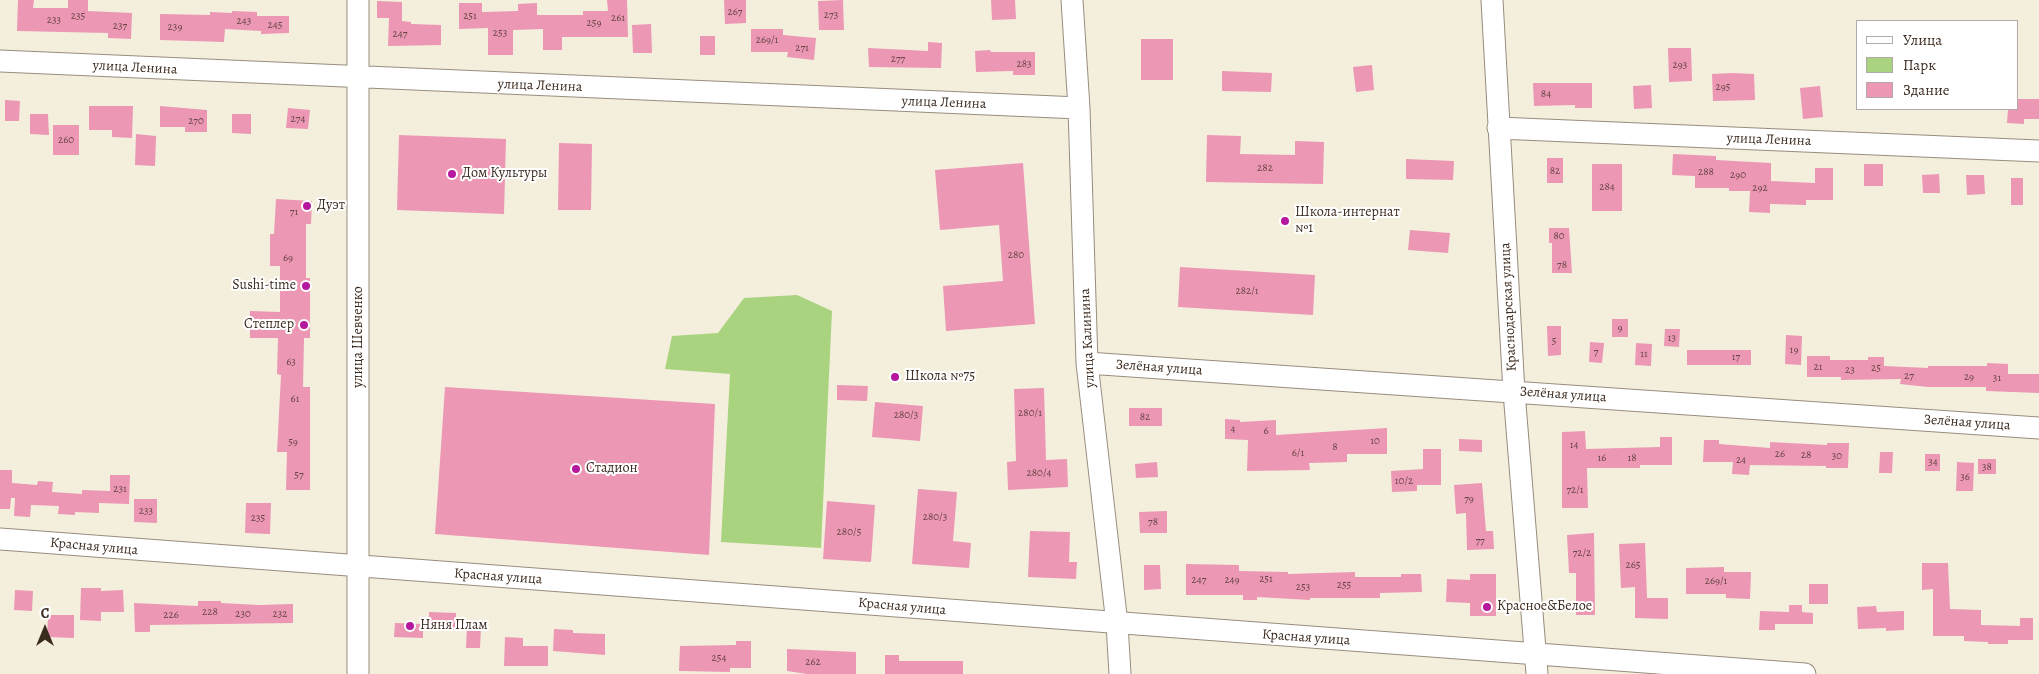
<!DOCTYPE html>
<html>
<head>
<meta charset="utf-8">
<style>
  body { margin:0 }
  #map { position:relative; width:2039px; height:674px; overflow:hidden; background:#f4efdd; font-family:Alegreya,serif }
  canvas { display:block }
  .legend { position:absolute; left:1856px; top:20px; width:162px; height:90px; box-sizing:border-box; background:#fff; border:1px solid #b1aaa5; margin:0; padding:6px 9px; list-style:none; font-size:15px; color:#3b2a1e }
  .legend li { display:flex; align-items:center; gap:10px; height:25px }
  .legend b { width:25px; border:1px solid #b1aaa5 }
  .north { position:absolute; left:20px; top:604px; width:50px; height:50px; -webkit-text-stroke:4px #fff; paint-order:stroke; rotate:0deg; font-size:14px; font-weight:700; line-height:20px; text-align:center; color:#3b2a1e }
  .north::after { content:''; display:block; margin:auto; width:18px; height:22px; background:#3b2a1e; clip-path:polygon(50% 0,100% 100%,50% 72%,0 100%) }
</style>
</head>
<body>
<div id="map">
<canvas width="2039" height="674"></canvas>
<ul class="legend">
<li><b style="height:6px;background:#fff"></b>Улица</li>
<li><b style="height:14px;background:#aad37f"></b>Парк</li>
<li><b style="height:14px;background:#ec97b4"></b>Здание</li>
</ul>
<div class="north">С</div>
</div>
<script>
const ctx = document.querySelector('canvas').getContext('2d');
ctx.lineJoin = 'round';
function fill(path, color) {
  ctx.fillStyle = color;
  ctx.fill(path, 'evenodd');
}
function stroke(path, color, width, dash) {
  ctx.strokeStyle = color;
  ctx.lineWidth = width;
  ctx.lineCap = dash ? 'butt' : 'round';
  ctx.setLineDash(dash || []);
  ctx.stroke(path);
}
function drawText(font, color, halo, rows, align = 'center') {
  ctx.font = font + ' Alegreya,serif';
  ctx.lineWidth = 4;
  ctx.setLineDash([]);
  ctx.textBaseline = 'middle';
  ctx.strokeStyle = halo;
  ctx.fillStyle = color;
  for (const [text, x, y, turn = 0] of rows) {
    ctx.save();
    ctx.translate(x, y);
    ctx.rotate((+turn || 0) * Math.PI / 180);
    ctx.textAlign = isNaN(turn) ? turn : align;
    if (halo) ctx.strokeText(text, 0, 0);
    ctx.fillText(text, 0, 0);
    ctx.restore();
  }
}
fill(new Path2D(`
  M797 295 832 311 821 548 721 542 730 374 665 369 672 336 718 333 744 298Z`), '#aad37f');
fill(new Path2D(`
  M18 0H34L33 8H68V0H88V11L132 13 131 39 108 38V33L17 31Z
  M607 0H627L628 37H562V50H543V29L513 30V55H488V28L459 29V3H482V12L518 11V4L537 3V15H583V11H608Z
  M724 0H746V23L725 24Z
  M843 0 844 30H819L818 1Z
  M991 0H1015L1016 19 992 20Z
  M377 1 402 2V21L411 22V24L441 25V45L388 46 389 18H377Z
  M232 11 257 12V16H289V33L261 34V31L225 29 224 42 160 40V14L210 15V12L232 13Z
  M651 24 652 53H633L632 25Z
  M751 29H783V35L816 38 814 60 787 57 788 52H751Z
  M700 36H715V55H700Z
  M1141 39H1173V80H1141Z
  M928 42 942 43 941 68 869 67 868 48 928 51Z
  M1668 48H1691L1692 81 1669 82Z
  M990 50 991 52H1035V75H1013V71L976 72 975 51Z
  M1372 65 1374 90 1356 92 1353 67Z
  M1222 71 1272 73 1271 92 1222 91Z
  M1733 73 1754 74 1755 100 1713 101 1712 74Z
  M1533 83H1592V108H1575V105L1534 106Z
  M1651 85 1652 108 1634 109 1633 86Z
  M1820 86 1823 117 1803 119 1800 88Z
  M2018 99H2039V119H2024V124L2007 123 2008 109H2018Z
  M5 100 20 101 19 121H5Z
  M89 106H133L132 138 112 137V130H89Z
  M160 106 207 110V132H185V127H160Z
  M288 108 310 110 308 129 286 128Z
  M30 114H48L49 135 30 134Z
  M232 114H251V134L232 133Z
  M53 125H79V155H53Z
  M136 134 156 136 155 166 135 165Z
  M399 135 506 139 504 214 397 210Z
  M1207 135 1241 136 1240 154 1295 155V141L1324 142 1323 184 1206 182Z
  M559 143 592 144 591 210H558Z
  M1673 154 1716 156V160L1771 163V181L1815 183V168H1833V200H1806V205L1770 204V213L1749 212 1750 191H1729V188H1695V176L1672 175Z
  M1547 158H1563V183H1547Z
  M1406 159 1454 161 1453 180 1406 179Z
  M1023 163 1035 324 946 331 943 286 1003 281 999 225 940 230 935 170Z
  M1592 164H1622V211H1592Z
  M1864 164H1883V186H1864Z
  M1939 174 1940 193H1923L1922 175Z
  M1966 175H1984L1985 194 1967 195Z
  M2011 178H2023V205H2011Z
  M276 199 312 201 311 224H306V278H310V338H304L303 387H310V490H286L287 452H277L281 375 277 374 278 338H250V311L280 312V266H270V234H274Z
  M1549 228H1569L1572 273H1552V243H1549Z
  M1410 230 1450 233 1448 253 1408 250Z
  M1180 267 1315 275 1313 315 1178 307Z
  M1612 319H1628V337H1612Z
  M1547 326H1561V355L1548 356Z
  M1665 329H1680L1679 347 1664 346Z
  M1786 335 1802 336 1801 365 1785 364Z
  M1590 342 1604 343 1602 363 1589 362Z
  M1636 343 1652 344 1651 366 1635 365Z
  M1687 350H1751V365H1687Z
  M1807 356H1830V360H1868V357H1884V366L1928 368V366H1987V363L2008 364V374H2039V393L1986 391V387H1928L1900 384 1901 379 1841 380V377H1807Z
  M837 385 868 386 867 401 837 400Z
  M445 387 715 404 709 555 435 534Z
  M1044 388 1046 460 1067 459 1068 487 1008 490 1007 462 1016 461 1014 389Z
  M875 402 923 406 920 441 872 437Z
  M1129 408H1162V426H1129Z
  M1225 419 1240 420V422L1276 420V435L1387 428V454H1347V462L1309 463 1310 470 1247 471 1248 440 1225 439Z
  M1585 431 1586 449 1660 447V437H1672V465H1640V468H1587L1588 508H1562V432Z
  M1459 439 1482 440V452L1459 451Z
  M1704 440H1719V444L1770 448V442L1827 445V443H1849L1848 468H1826V466L1750 465 1749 475 1732 474 1733 462H1703Z
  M1423 449H1441V485H1417V491L1392 492 1391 471 1423 469Z
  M1880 452H1893L1892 473H1879Z
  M1925 454H1940V471H1925Z
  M1978 459H1996V474H1978Z
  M1157 462 1158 477 1136 478 1135 464Z
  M1957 462 1974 463 1973 491H1956Z
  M0 470H12V483L37 485 38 481 53 482 52 492 82 494V490L110 491V475H130L129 504 99 503V513L75 512V515L58 514 59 506 31 505 30 517 14 516 15 498H11L10 509H0Z
  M1482 483 1486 531H1493L1494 549 1467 550 1466 513 1456 514 1454 485Z
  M918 489 957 492 953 541 971 543 969 568 912 564Z
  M134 499H157V523L134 522Z
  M827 501 875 505 871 562 823 559Z
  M246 503H271L270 534 245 533Z
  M1167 511V533H1140L1139 512Z
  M1030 531 1070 532 1069 562H1077L1076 579 1028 577Z
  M1594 533 1595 615H1576V573H1569L1567 535Z
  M1645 543 1647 598H1668V619L1635 618V587L1621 588 1619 544Z
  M1922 563H1948L1950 609 1981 610V625L2020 626V618H2033V640H2008V644H1988V642L1964 641V636H1933V589L1922 590Z
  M1186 564 1239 565V571L1288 572V574L1355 572V577H1401V574H1421L1422 592 1380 593V598H1310V600L1257 597V600H1243V595H1186Z
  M1144 565H1160L1161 589 1144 590Z
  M1724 567V572H1751L1750 599 1726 598V594H1686V568Z
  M1470 574H1496V616H1470V603L1446 602 1447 579 1470 580Z
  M1809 584H1828V604H1809Z
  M81 588H101V591L123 590 124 612H101V621L80 620Z
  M15 590 33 591 32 611 14 610Z
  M198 601H221V603L259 605 293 604V623L150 625V632H135L134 603 198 606Z
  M1789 605H1802V612L1813 613V624H1775V630H1759L1760 611 1789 612Z
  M1876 606 1877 612 1904 611V630L1886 631V628L1858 629 1857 607Z
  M429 612 456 613V630H429Z
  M48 615H74V638L47 637Z
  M395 623 423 624V638L394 637Z
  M467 626 481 627 480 648H466Z
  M554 629 573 630V633L605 634V655L553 651Z
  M505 637 523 638V646H548V666H504Z
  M736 641H751V668H730V672L679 671 680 646 736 645Z
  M787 649 856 652V674H807L787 671Z
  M885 655H899V661H963V674H885Z`), '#ec97b4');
const minor = new Path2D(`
  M1072 0 1079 108 1087 363 1117 624 1120 674
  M1492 0 1514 392 1537 674
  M0 61 1079 108
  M1498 128 2039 151
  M1087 363 2039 428
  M0 539 1805 674
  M358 674V0`);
stroke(minor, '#988c7e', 23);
stroke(minor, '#fff', 21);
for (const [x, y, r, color] of [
  [452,174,5,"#b5179e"],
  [307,206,5,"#b5179e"],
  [1285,221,5,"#b5179e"],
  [306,286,5,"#b5179e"],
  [304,325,5,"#b5179e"],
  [895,377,5,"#b5179e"],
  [576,469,5,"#b5179e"],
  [1487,607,5,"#b5179e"],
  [410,626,5,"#b5179e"]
]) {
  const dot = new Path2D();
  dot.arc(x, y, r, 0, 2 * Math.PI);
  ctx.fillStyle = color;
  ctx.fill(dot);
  stroke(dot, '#fff', 2);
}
drawText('11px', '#674544', null, [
  ["267",735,12],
  ["273",831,15],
  ["235",78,16],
  ["251",470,16],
  ["261",618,18],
  ["233",54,20],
  ["243",244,21],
  ["259",594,23],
  ["245",275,25],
  ["237",120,26],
  ["239",175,27],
  ["253",500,33],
  ["247",400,34],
  ["269/1",767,40],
  ["271",802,48],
  ["277",898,59],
  ["283",1024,64],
  ["293",1680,65],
  ["295",1723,87],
  ["84",1546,94],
  ["274",298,119],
  ["270",196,121],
  ["260",66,140],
  ["282",1265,168],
  ["82",1555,171],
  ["288",1706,172],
  ["290",1738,175],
  ["284",1607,187],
  ["292",1760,188],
  ["71",294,212],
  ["80",1559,236],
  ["280",1016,255],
  ["69",288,258],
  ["78",1562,265],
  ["282/1",1247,291],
  ["9",1620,328],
  ["13",1672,338],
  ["5",1554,341],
  ["19",1794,350],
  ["7",1596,352],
  ["11",1644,354],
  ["17",1736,357],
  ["63",291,362],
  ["21",1818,367],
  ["25",1876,368],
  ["23",1850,370],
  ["27",1909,376],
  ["29",1969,377],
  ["31",1997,378],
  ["61",295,399],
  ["280/1",1030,413],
  ["280/3",906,415],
  ["82",1145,417],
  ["4",1233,429],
  ["6",1266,431],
  ["10",1375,441],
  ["59",293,442],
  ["14",1574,445],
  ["8",1335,447],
  ["6/1",1298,453],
  ["26",1780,454],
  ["28",1806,455],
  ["30",1837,456],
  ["16",1602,458],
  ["18",1632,458],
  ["24",1741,460],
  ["34",1933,462],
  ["38",1987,467],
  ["280/4",1039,473],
  ["57",299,475],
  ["36",1965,477],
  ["10/2",1404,481],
  ["231",120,489],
  ["72/1",1575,490],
  ["79",1469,499],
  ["233",146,511],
  ["280/3",935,517],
  ["235",258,518],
  ["78",1153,522],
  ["280/5",849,532],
  ["77",1480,541],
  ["72/2",1582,553],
  ["265",1633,565],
  ["251",1266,579],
  ["247",1199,580],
  ["249",1232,580],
  ["269/1",1716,581],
  ["255",1344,585],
  ["253",1303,587],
  ["228",210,612],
  ["230",243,614],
  ["232",280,614],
  ["226",171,615],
  ["254",719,658],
  ["262",813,662]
]);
drawText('14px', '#3b2a1e', '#fff', [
  ["улица Ленина",135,68,3],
  ["улица Ленина",540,86,2],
  ["улица Ленина",944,103,2],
  ["улица Ленина",1769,140,2],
  ["Краснодарская улица",1509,307,-93],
  ["улица Шевченко",359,337,-90],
  ["улица Калинина",1088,338,-93],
  ["Зелёная улица",1159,368,4],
  ["Зелёная улица",1563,395,4],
  ["Зелёная улица",1967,423,4],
  ["Красная улица",94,547,5],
  ["Красная улица",498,577,4],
  ["Красная улица",902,607,5],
  ["Красная улица",1306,638,4]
]);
drawText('14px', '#3b2a1e', '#fff', [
  ["Дом Культуры",462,174],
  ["Дуэт",317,206],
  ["Школа-интернат",1295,213],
  ["№1",1295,229],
  ["Sushi-time",296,286,"right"],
  ["Степлер",294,325,"right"],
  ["Школа №75",905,377],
  ["Стадион",586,469],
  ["Красное&Белое",1497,607],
  ["Няня Плам",420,626]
], 'left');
</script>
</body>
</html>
